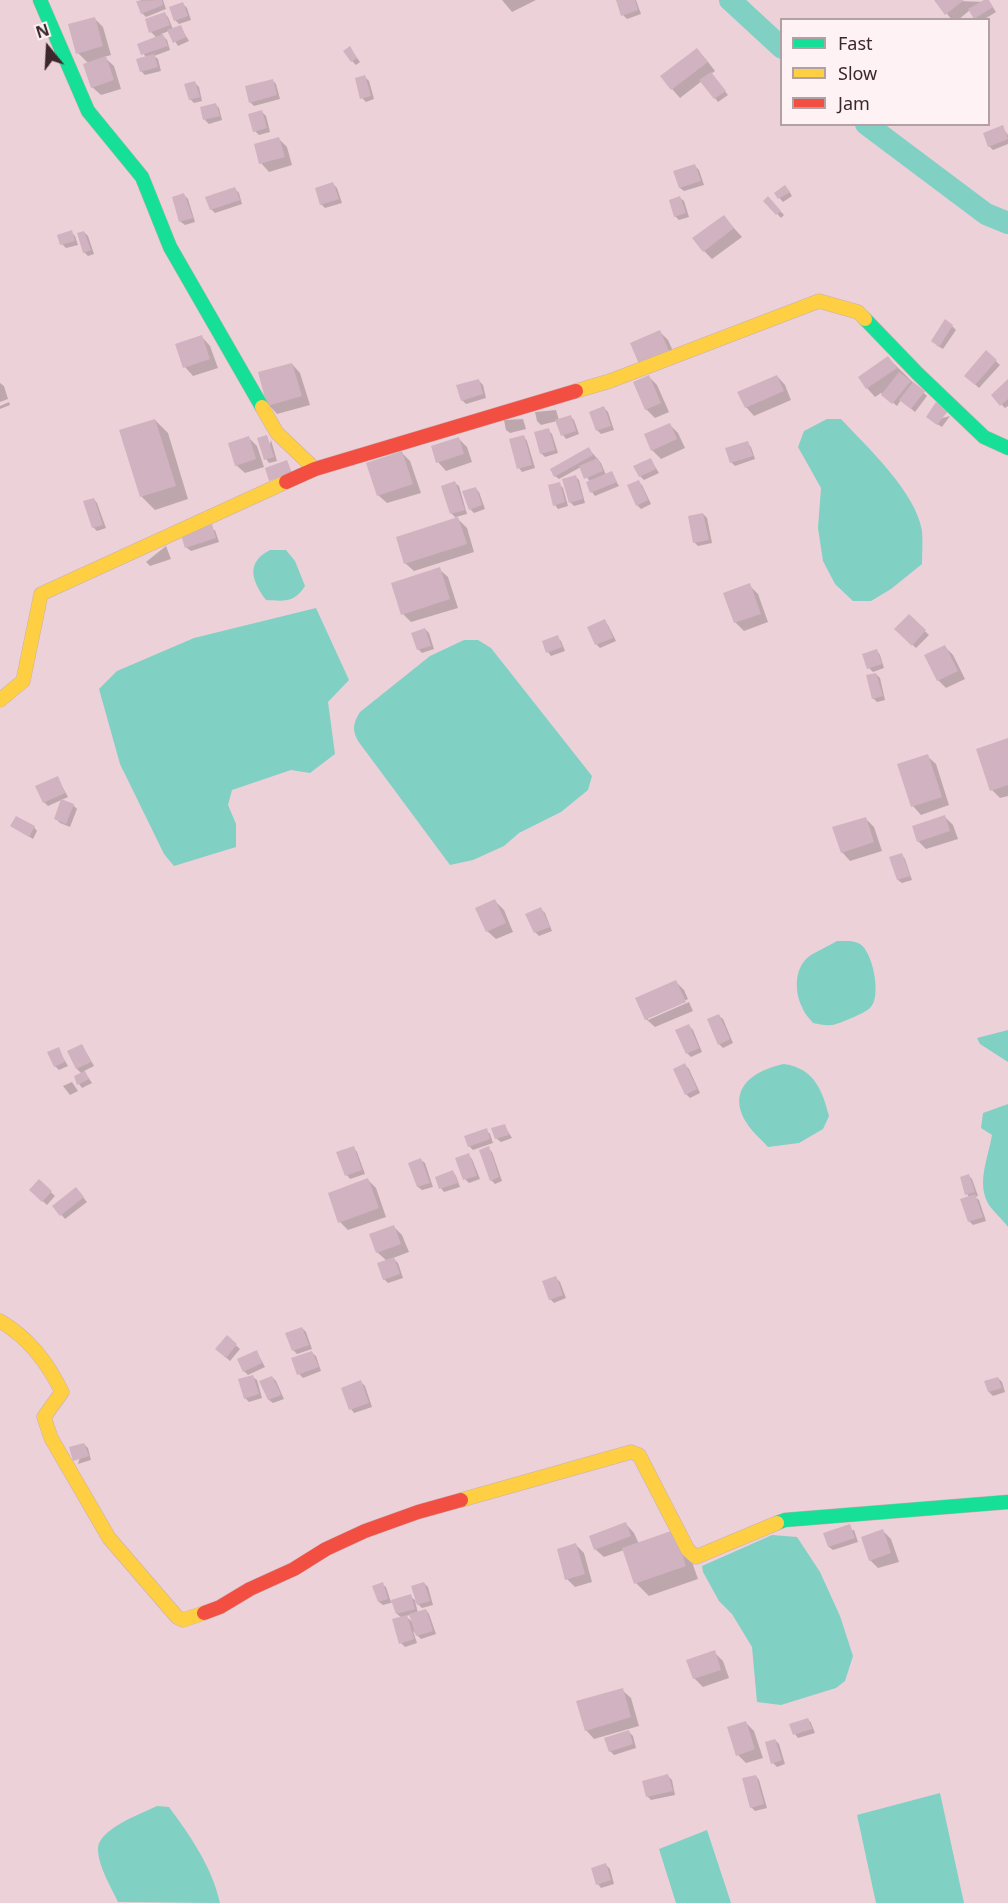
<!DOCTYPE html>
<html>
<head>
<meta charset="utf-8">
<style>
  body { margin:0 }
  #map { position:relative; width:1008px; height:1903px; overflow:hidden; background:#edd1d8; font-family:"Noto Sans",sans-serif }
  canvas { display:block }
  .legend { position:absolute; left:780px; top:18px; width:210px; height:108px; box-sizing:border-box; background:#fef2f5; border:2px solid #b0a1a5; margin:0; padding:8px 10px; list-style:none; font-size:18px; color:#3c272d }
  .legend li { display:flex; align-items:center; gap:12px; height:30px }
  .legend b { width:30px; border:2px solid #b0a1a5 }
  .north { position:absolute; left:18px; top:18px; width:60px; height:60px; -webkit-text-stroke:4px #fef2f5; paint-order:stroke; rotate:342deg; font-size:16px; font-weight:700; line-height:24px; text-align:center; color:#3c272d }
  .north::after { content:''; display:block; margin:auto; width:21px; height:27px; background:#3c272d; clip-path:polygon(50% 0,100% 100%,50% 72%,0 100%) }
</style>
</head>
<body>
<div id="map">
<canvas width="1008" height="1903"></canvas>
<ul class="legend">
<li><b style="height:8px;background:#16e098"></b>Fast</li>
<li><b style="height:8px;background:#ffcf43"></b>Slow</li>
<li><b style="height:8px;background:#f24e42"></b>Jam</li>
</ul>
<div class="north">N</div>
</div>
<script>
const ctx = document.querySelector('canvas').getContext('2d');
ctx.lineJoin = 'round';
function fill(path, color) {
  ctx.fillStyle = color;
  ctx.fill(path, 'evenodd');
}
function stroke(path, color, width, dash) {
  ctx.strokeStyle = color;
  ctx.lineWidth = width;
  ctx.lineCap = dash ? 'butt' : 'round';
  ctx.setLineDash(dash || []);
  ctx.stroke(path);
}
fill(new Path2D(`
  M827 419H841C867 447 916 492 922 531 923 542 922 553 922 564L891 589 871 601H853L835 584 823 561 818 528 821 488 798 447 804 431Z
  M270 550H286L295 561 305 586C294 603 285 601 266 600 252 581 245 563 270 550Z
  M316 608 349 680 328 702 335 754 310 773 291 770 232 790 228 805 236 824V847L174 866 164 854 120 764 99 689 117 671 194 638Z
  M464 640H478L491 648 592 776 588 790 561 812 519 833 504 846 473 860 450 865 358 741C352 730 353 723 360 712L430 656Z
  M837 941C844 941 854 940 860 944 873 952 882 997 870 1008 865 1013 839 1024 832 1025 826 1026 819 1024 813 1023 809 1018 804 1013 802 1007 794 991 794 966 811 955 819 950 829 946 837 941Z
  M1008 1030V1062L980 1044 977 1038Z
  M784 1064C815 1069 822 1090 829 1116L823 1129 799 1143 768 1147C761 1139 751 1131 746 1122 726 1088 755 1070 784 1064Z
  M1008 1104V1227C1003 1220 993 1211 989 1205 976 1183 988 1159 992 1135L981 1128 983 1113Z
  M772 1535 797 1537 820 1572 840 1616 853 1656 845 1681 836 1688 781 1705 757 1702 752 1647 732 1614 719 1601 703 1572 702 1566Z
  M940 1793 964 1903H876L857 1815Z
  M157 1806 169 1807C191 1837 212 1867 220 1903L118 1902C111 1887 98 1866 98 1849 98 1829 141 1814 157 1806Z
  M707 1830 731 1903H676L659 1849Z`), '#80d0c4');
fill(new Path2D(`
  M142 0H163L166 9 146 17 142 13 138 1Z
  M502 0H536L512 12Z
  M618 0H636L641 14 627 19 623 15Z
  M936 0 984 2 988 0 996 12 983 20H976L970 10 958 20H952Z
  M183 4 187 8 191 20 179 24 175 20Z
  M165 14 168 17 173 29 180 26 189 41 178 46 169 31 161 34 167 40 170 50 154 56 158 59 161 71 145 75 141 71 146 58 139 45 157 38 151 32Z
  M95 19 103 27 111 55 104 57 114 66 121 89 101 95 92 87 88 63 78 53Z
  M350 48 360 62 356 65 352 61Z
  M705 58 715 71 711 74 728 95 718 102 702 81 680 98 672 89Z
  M365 77 369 81 374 99 366 102 362 98Z
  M272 80 276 84 280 99 254 106 250 102Z
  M195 83 199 87 202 101 194 103 190 99Z
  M215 104 219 108 222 120 209 124 205 120 202 108Z
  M262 112 266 116 270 132 259 135 255 131Z
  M1002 127 1008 135V144L993 150 989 146Z
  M279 139 287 147 292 165 269 172 261 163Z
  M695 166 699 170 704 185 684 191 680 188Z
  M333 184 337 188 342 203 325 208 321 204Z
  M235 189 239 193 242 204 215 213 211 209Z
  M789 191 792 196 783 202 776 194Z
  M184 195 188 199 195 222 185 225 181 222 173 198Z
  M680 198 684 201 689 217 679 220 675 216Z
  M768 198 784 215 781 218 765 201Z
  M724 217 742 237 712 259 704 251Z
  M71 232 75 236 78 245 66 248 62 244Z
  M84 232 88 236 94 254 88 256 84 252Z
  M952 326 956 330 943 349 936 345Z
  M660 332 668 340 677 360 649 372Z
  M202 337 210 346 218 368 193 376 185 367Z
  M986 352 1000 365 979 388 966 376Z
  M888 358 927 396 915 412 901 400 897 406 881 393 875 397 867 388Z
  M292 364 300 373 310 405 277 414 269 405Z
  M777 376 785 385 791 400 754 416 746 407Z
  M649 377 657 385 669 412 655 418 646 409Z
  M479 381 483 385 486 398 466 404 462 400Z
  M1008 381V406L1005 408 993 396Z
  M0 383 4 386 8 399 0 402Z
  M9 402 10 405 0 409V406Z
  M604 408 608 412 614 430 601 434 597 430Z
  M556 410 559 420 571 417 574 420 579 434 566 439 563 435 557 421 541 425 537 421 535 412Z
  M950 416 942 427 932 421Z
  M523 419 526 429 510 433 506 430 504 420Z
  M155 420 168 433 188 499 155 510 142 497 121 431Z
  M670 425 678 433 685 448 661 459 652 450Z
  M548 430 552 434 558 453 545 457 541 453Z
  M524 437 527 441 535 468 522 472 519 468Z
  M249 438 257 446 264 467 245 473 236 465Z
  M458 438 467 447 472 462 446 471 438 462Z
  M271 440 277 461 269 463 266 459Z
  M747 443 751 447 755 459 735 466 731 462Z
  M589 449 601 463 606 475 611 473 619 486 595 496 592 492 588 483 590 482 581 467 559 479 555 476Z
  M402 453 410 461 421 493 387 503 378 495Z
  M651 460 659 473 644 480 640 476Z
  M575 476 579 480 585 503 574 506 570 502Z
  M638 482 642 485 651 504 641 509 637 505Z
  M455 483 459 486 467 514 456 517 467 528 474 552 414 571 405 563 457 519 452 514 442 487Z
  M559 484 563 488 568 506 558 509 555 505Z
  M475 488 479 492 485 509 474 513 470 509Z
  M94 499 97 503 106 528 97 531 93 527Z
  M703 514 707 518 712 543 698 546 694 542Z
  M215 530 219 542 191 551 187 548 183 535Z
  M166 546 171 559 150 566 146 562Z
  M439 569 448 577 458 608 411 622 403 614Z
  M749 585 758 594 768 622 744 631 735 622Z
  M909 616 929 635 916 648 896 629Z
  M605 621 608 625 616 641 600 648 596 644Z
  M425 629 429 633 434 649 422 653 418 649Z
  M557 637 561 641 565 651 551 656 548 652Z
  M945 647 953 655 965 679 946 688 938 680Z
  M877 651 880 655 884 668 873 672 869 668Z
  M876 674 880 678 885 700 877 702 873 698Z
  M1008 740V796L1000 798 992 790Z
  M927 756 936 764 949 805 921 815 913 806Z
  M57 777 68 797 48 806 44 802Z
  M73 805 77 809 70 827 60 823 56 819Z
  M945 817 953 825 958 839 926 849 918 841Z
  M865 818 874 827 882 851 850 861 842 852Z
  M12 826 34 827 37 831 33 839Z
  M902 855 905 859 912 880 902 883 898 880Z
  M495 901 504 910 513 932 496 939 487 931Z
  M541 909 545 913 552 931 539 936 535 932Z
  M676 982 684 990 688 999 648 1017V1020L689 1002 693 1011 655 1027 646 1019 637 999Z
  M719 1016 723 1019 733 1043 723 1048 719 1044Z
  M689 1026 693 1030 702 1052 691 1057 687 1053Z
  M82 1045 94 1066 84 1071 92 1083 82 1088 79 1084 82 1074 77 1069 69 1051Z
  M58 1049 68 1066 59 1070 55 1066Z
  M685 1065 689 1069 700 1093 690 1098 686 1094Z
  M72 1082 78 1091 70 1095 63 1086Z
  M504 1125 512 1138 501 1142 497 1139 493 1129Z
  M486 1130 490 1134 493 1143 473 1150 469 1146Z
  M354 1148 357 1152 365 1174 350 1179 347 1175Z
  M488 1148 492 1152 502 1181 495 1184 491 1180Z
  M468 1155 472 1159 480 1179 469 1183 465 1179Z
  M421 1160 425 1163 433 1187 422 1190 418 1187Z
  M453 1172 456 1176 460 1187 444 1192 441 1188Z
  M969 1176 972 1179 978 1196 975 1197 979 1200 986 1221 973 1225 969 1221 970 1198 967 1194Z
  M368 1180 376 1188 386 1217 348 1230 340 1222Z
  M39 1181 55 1196 47 1205 31 1190Z
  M79 1192 87 1202 65 1219 54 1206Z
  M394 1227 402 1235 409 1252 393 1258 398 1263 403 1278 388 1283 384 1279 387 1261 377 1252Z
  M556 1278 560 1282 566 1298 554 1303 550 1299Z
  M302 1328 306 1332 312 1349 297 1354 293 1350Z
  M227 1337 240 1349 230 1361 221 1353Z
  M257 1352 265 1367 248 1375 244 1371Z
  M312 1353 316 1356 321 1371 303 1378 299 1374Z
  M253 1377 257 1380 262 1398 249 1402 245 1398Z
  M272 1377 276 1381 284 1399 273 1403 269 1400 261 1382Z
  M998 1378 1002 1382 1005 1392 993 1396 989 1392 986 1382Z
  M361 1382 365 1386 372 1407 354 1413 351 1409Z
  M84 1444 88 1448 91 1460 78 1464Z
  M626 1524 634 1533 639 1544 686 1545 698 1579 649 1596 636 1583 624 1550 604 1557 595 1549Z
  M854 1530 858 1542 833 1550 829 1547 825 1534Z
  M883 1531 891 1539 899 1562 878 1568 870 1560Z
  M576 1545 584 1553 592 1582 575 1587 567 1579Z
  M424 1583 428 1587 433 1605 422 1608 415 1601 418 1613 426 1610 429 1614 436 1634 421 1639 413 1631 417 1643 405 1647 401 1643 402 1618 397 1614 394 1602 383 1605 379 1602 382 1584 386 1587 391 1602 410 1596 417 1602ZM410 1615 414 1624 406 1616Z
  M714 1652 723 1661 729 1678 703 1687 694 1678Z
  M622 1690 631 1698 639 1726 594 1739 586 1730Z
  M808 1719 811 1723 815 1733 798 1738 795 1734Z
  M746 1723 754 1731 763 1758 746 1763 738 1755Z
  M629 1732 633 1736 636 1748 614 1755 610 1751Z
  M775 1740 779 1744 785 1764 777 1767 773 1763Z
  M668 1776 672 1780 675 1795 651 1800 647 1796Z
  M756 1776 759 1780 767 1808 755 1811 751 1807Z
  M606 1865 610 1869 614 1884 601 1888 598 1884Z`), '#0003');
stroke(new Path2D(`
  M730 0 782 48
  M866 124 986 214 1008 223`), '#80d0c4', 22);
fill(new Path2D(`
  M162 0 163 5 141 14 136 1Z
  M616 0H635L638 10 621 16Z
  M934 0H964L945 15Z
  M984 0H989L993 7 974 19 968 9Z
  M183 2 188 16 174 21 169 7Z
  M165 12 170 25 149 33 145 19Z
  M95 17 103 46 76 54 68 24Z
  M181 25 186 37 173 43 167 30Z
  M163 34 168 46 141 55 137 44Z
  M350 46 357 58 351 62 343 51Z
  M697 48 708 62 671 90 660 76Z
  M154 54 158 67 140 72 136 59Z
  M106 56 114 80 91 88 83 64Z
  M711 72 726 91 714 99 699 80Z
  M365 75 371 96 360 99 355 78Z
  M273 79 277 95 249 103 245 86Z
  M195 81 200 97 189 100 184 84Z
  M216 103 220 116 203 120 200 107Z
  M262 110 267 128 253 132 248 114Z
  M1003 125 1008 139 988 147 983 133Z
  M279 137 285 157 259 164 254 144Z
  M695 164 701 181 679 188 673 171Z
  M333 182 339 199 320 205 315 188Z
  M785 185 790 192 778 199 774 193Z
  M235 187 240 200 210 210 205 197Z
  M184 193 193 218 179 222 172 197Z
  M680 196 686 213 674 217 669 200Z
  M768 196 781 211 776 215 763 201Z
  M724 215 734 228 703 252 692 238Z
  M72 230 75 241 60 245 57 235Z
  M84 231 91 250 83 253 77 233Z
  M945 319 953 325 939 347 931 341Z
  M660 330 669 351 639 364 630 343Z
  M202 335 210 359 183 368 175 344Z
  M986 350 997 360 975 385 964 376Z
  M888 356 897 368 866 389 858 377Z
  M292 363 302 396 267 406 258 372Z
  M899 372 911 381 892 404 881 395Z
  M649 375 661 403 645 410 633 382Z
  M777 375 784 391 745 408 737 392Z
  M479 379 483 394 461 401 456 385Z
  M1008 379V399L1000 406 991 395Z
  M913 382 925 391 911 409 899 400Z
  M936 402 948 411 937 425 926 417Z
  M604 406 611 426 596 431 589 412Z
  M571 415 576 431 561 436 555 420Z
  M155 419 176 486 140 497 119 430Z
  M670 423 677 439 651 451 644 434Z
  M549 428 555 450 540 454 534 432Z
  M267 435 274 457 264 460 257 438Z
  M524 435 532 465 517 469 509 439Z
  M249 436 256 459 235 466 228 443Z
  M459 437 464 454 436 463 431 446Z
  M748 441 753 456 730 463 725 448Z
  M589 447 593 455 554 477 550 469Z
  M402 451 413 484 377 496 366 463Z
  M598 458 603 471 584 479 579 466Z
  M651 458 656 469 639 477 633 466Z
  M287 460 292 473 269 481 265 468Z
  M612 471 617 482 590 493 586 482Z
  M576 475 583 499 569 503 562 479Z
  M639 480 648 500 636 506 627 485Z
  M455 481 465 510 450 514 441 486Z
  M560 482 565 502 553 506 548 485Z
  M476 487 482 505 469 510 462 491Z
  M94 498 103 525 92 528 83 501Z
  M703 513 709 540 693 543 688 516Z
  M458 517 467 544 404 564 396 537Z
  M212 524 216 538 185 548 181 535Z
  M440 567 450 599 401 615 391 583Z
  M750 583 761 614 734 623 723 593Z
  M909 614 926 630 912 646 894 629Z
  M605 619 613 638 595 645 587 627Z
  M425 628 431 646 417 650 411 633Z
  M558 635 562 647 546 653 542 641Z
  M945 645 958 671 937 681 924 655Z
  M877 649 882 664 867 669 862 654Z
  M876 673 883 696 872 699 866 675Z
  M1008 738V785L990 791 976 749Z
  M928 754 942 797 911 807 897 764Z
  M58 776 65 793 43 803 35 786Z
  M61 799 74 804 66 824 54 819Z
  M945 815 950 831 917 842 912 826Z
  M16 816 35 826 29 837 10 826Z
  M866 817 874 842 841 853 832 827Z
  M902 853 910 876 897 880 889 857Z
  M495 899 506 923 486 932 475 908Z
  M541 907 550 927 534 933 525 914Z
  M676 980 686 1002 645 1020 635 998Z
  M719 1014 730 1039 718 1045 707 1019Z
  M689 1024 699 1048 686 1054 675 1030Z
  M82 1044 91 1062 76 1069 67 1051Z
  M59 1047 65 1062 54 1067 47 1052Z
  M685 1063 697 1089 685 1095 673 1069Z
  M85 1071 89 1079 77 1085 74 1076Z
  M505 1124 509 1135 495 1139 491 1128Z
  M487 1128 490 1139 468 1147 464 1136Z
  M354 1146 362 1170 345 1176 336 1152Z
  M489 1146 499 1177 490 1181 479 1150Z
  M469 1153 477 1176 463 1180 455 1158Z
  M421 1158 430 1183 417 1187 408 1163Z
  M453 1170 458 1183 439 1189 435 1177Z
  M969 1174 975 1192 965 1195 960 1177Z
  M368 1178 379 1208 338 1223 328 1193Z
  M39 1179 52 1191 42 1202 29 1190Z
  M76 1187 84 1197 60 1216 52 1206Z
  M975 1194 983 1217 968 1222 960 1199Z
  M394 1225 401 1244 376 1253 369 1234Z
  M394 1257 400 1274 383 1280 377 1263Z
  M556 1276 563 1295 549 1300 542 1281Z
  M302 1327 309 1345 292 1351 285 1333Z
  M227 1335 237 1344 226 1358 215 1349Z
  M257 1350 262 1363 243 1372 237 1359Z
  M312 1351 319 1367 297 1375 291 1358Z
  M253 1375 259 1394 244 1399 238 1379Z
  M272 1376 281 1395 268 1400 259 1381Z
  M998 1377 1002 1388 988 1392 984 1381Z
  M361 1380 369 1403 349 1410 341 1388Z
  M84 1443 89 1456 73 1461 69 1447Z
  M626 1522 631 1536 594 1550 589 1536Z
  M850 1524 855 1538 828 1547 823 1533Z
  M883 1529 891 1553 869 1561 861 1537Z
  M674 1530 686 1566 634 1584 622 1548Z
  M576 1543 585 1574 565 1580 557 1549Z
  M383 1582 388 1599 378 1602 372 1586Z
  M424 1582 430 1601 417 1605 411 1586Z
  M411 1594 415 1609 396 1614 391 1600Z
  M426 1609 433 1631 416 1636 409 1614Z
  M407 1615 414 1639 399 1644 392 1619Z
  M715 1650 721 1670 693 1679 686 1660Z
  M623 1688 631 1717 585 1731 576 1701Z
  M808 1718 812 1729 793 1735 789 1724Z
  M746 1721 755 1749 736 1756 727 1727Z
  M629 1730 633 1744 609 1752 604 1738Z
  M775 1739 782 1760 771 1764 765 1742Z
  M668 1774 673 1791 646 1797 642 1781Z
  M756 1775 764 1804 750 1808 742 1778Z
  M606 1863 611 1880 596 1885 591 1868Z`), '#d0b2c1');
const fast = new Path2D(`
  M40 0 88 111 142 177 170 247 262 407
  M865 319 918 374 984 437 1008 448
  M777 1523 785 1520 1008 1502`);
const slow = new Path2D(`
  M576 391 610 381 819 301 858 312 865 319
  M262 407 277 433 315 469
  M0 700 23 681 41 594 286 482
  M0 1321C29 1338 47 1362 62 1392L44 1417 51 1438 109 1538 177 1617 183 1620 204 1613
  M461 1500 631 1452 639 1455 688 1550 696 1557 777 1523`);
const jam = new Path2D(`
  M286 482 315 469 576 391
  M204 1613 220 1607 250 1589 294 1569 326 1549 365 1531 418 1512 461 1500`);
stroke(fast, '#c6afb5', 15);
stroke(slow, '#c6afb5', 15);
stroke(jam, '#c6afb5', 15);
stroke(fast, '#16e098', 14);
stroke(slow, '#ffcf43', 14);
stroke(jam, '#f24e42', 14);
</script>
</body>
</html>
